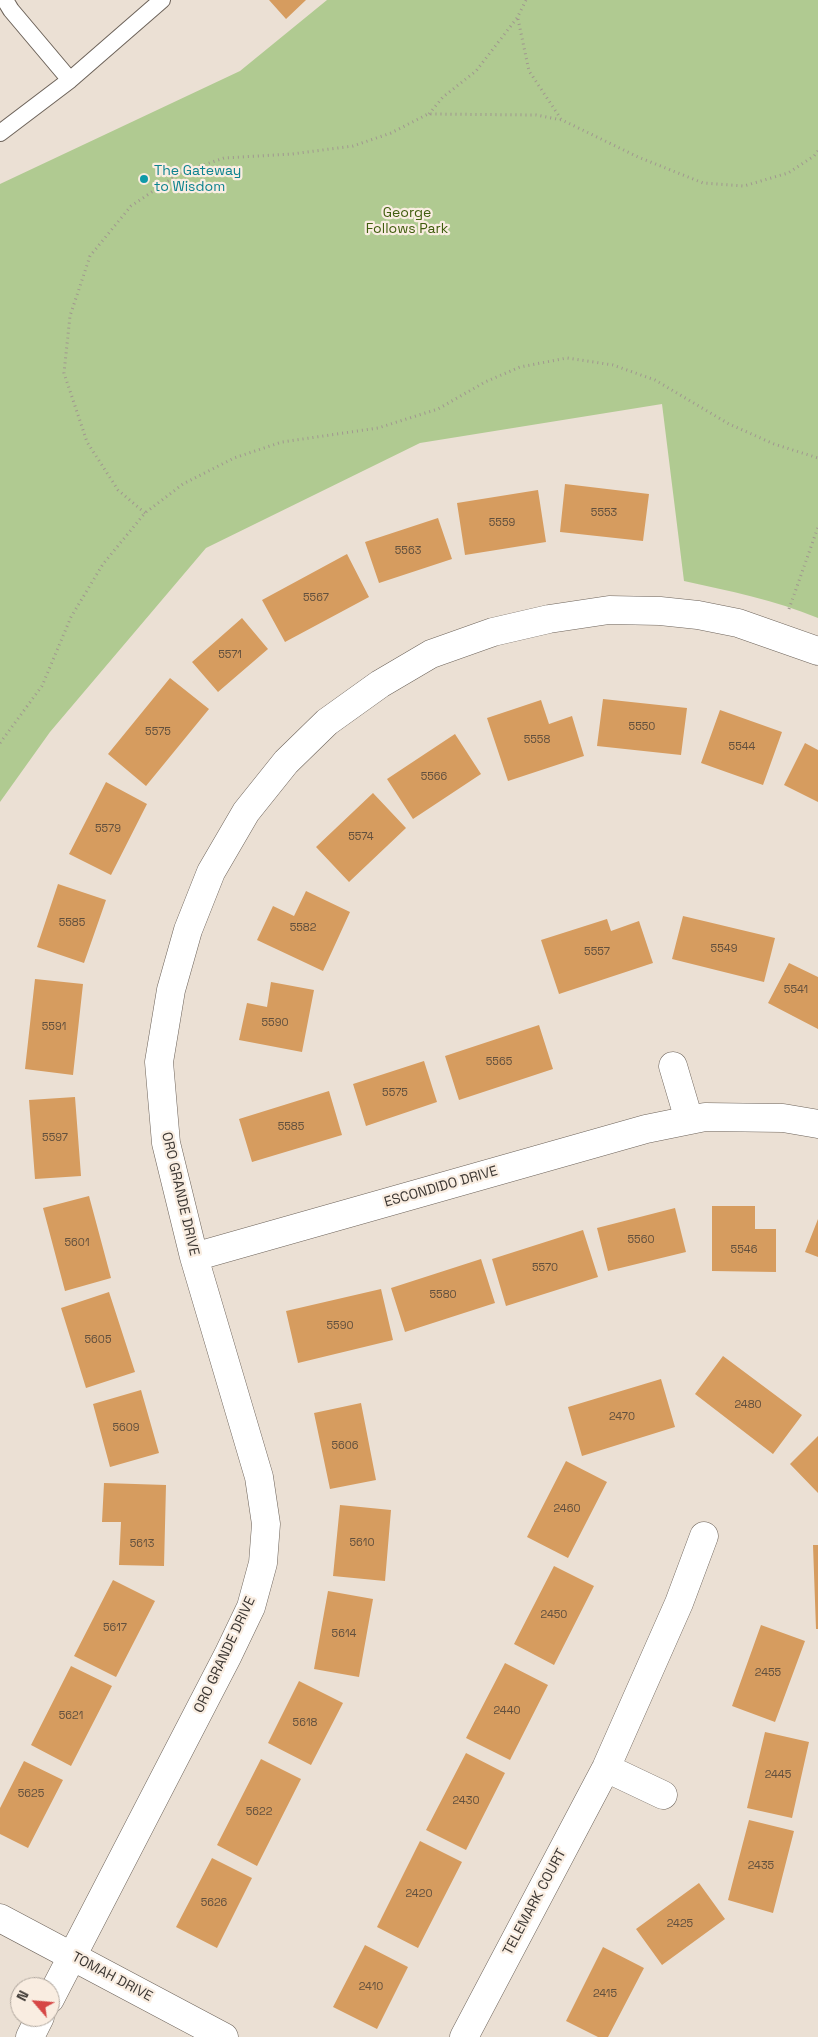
<!DOCTYPE html>
<html>
<head>
<meta charset="utf-8">
<style>
  body { margin:0 }
  #map { position:relative; width:818px; height:2037px; overflow:hidden; background:#ebe0d4; font-family:"Space Grotesk",sans-serif }
  canvas { display:block }
  .north { position:absolute; left:10px; top:1977px; width:50px; height:50px; box-sizing:border-box; background:#f9ede1; border:1px solid #ada49b; border-radius:50%; rotate:297deg; font-size:14px; font-weight:700; line-height:20px; text-align:center; color:#3c3733 }
  .north::after { content:''; display:block; margin:auto; width:18px; height:22px; background:#d64746; clip-path:polygon(50% 0,100% 100%,50% 72%,0 100%) }
</style>
</head>
<body>
<div id="map">
<canvas width="818" height="2037"></canvas>
<div class="north">N</div>
</div>
<script>
const ctx = document.querySelector('canvas').getContext('2d');
ctx.lineJoin = 'round';
function fill(path, color) {
  ctx.fillStyle = color;
  ctx.fill(path, 'evenodd');
}
function stroke(path, color, width, dash) {
  ctx.strokeStyle = color;
  ctx.lineWidth = width;
  ctx.lineCap = dash ? 'butt' : 'round';
  ctx.setLineDash(dash || []);
  ctx.stroke(path);
}
function drawText(font, color, halo, rows, align = 'center') {
  ctx.font = font + ' "Space Grotesk",sans-serif';
  ctx.lineWidth = 4.5;
  ctx.setLineDash([]);
  ctx.textBaseline = 'middle';
  ctx.strokeStyle = halo;
  ctx.fillStyle = color;
  for (const [text, x, y, turn = 0] of rows) {
    ctx.save();
    ctx.translate(x, y);
    ctx.rotate((+turn || 0) * Math.PI / 180);
    ctx.textAlign = isNaN(turn) ? turn : align;
    if (halo) ctx.strokeText(text, 0, 0);
    ctx.fillText(text, 0, 0);
    ctx.restore();
  }
}
fill(new Path2D(`
  M327 0H818V618C775 600 729 591 684 581L662 404 420 443 206 548 50 732 0 802V184L240 71Z`), '#b0ca91');
fill(new Path2D(`
  M269 0H306L286 19Z
  M565 484 649 494 643 541 560 532Z
  M538 490 546 542 465 555 457 503Z
  M438 518 452 559 379 583 365 542Z
  M347 554 369 597 285 642 262 600Z
  M242 618 268 649 218 692 192 662Z
  M170 678 209 709 146 786 108 754Z
  M603 699 687 708 681 755 597 746Z
  M541 700 549 724 572 716 584 756 508 781 487 718Z
  M720 710 782 732 763 785 701 763Z
  M455 734 481 774 413 819 387 779Z
  M805 743 818 750V802L784 785Z
  M106 782 147 804 111 875 69 854Z
  M373 793 406 828 349 882 316 847Z
  M58 884 106 900 84 963 37 947Z
  M306 891 350 912 323 971 257 940 273 906 294 916Z
  M683 916 775 938 764 982 672 959Z
  M607 919 611 931 639 921 653 963 559 994 541 940Z
  M789 963 818 977V1029L768 1003Z
  M35 979 83 984 73 1075 25 1069Z
  M271 982 314 990 302 1052 239 1040 247 1003 267 1007Z
  M539 1025 553 1069 459 1100 445 1056Z
  M424 1061 437 1102 366 1126 353 1084Z
  M329 1091 342 1135 252 1162 239 1119Z
  M75 1097 81 1176 35 1179 29 1100Z
  M89 1196 111 1278 65 1291 43 1208Z
  M712 1206H755V1229H776V1272L712 1271Z
  M675 1208 686 1252 608 1271 597 1228Z
  M818 1219V1257L805 1252Z
  M583 1230 598 1277 506 1306 492 1259Z
  M481 1259 495 1303 405 1332 391 1288Z
  M381 1289 393 1340 298 1363 286 1311Z
  M109 1292 135 1372 86 1388 61 1308Z
  M723 1356 802 1415 773 1454 695 1394Z
  M661 1379 675 1427 582 1456 568 1407Z
  M141 1390 159 1453 110 1467 93 1404Z
  M361 1403 376 1480 330 1489 314 1413Z
  M818 1436V1493L790 1464Z
  M566 1461 607 1482 568 1558 527 1537Z
  M104 1483 166 1485 164 1566 119 1565 121 1522H102Z
  M340 1505 391 1510 385 1581 333 1576Z
  M813 1545H818V1629H816Z
  M554 1566 594 1586 554 1665 514 1644Z
  M113 1580 155 1601 116 1677 74 1656Z
  M328 1591 373 1599 359 1677 314 1669Z
  M761 1625 805 1641 775 1722 732 1706Z
  M505 1663 548 1685 510 1760 466 1738Z
  M71 1666 112 1686 71 1766 31 1745Z
  M299 1681 343 1703 311 1765 268 1743Z
  M765 1732 809 1742 792 1818 747 1808Z
  M466 1753 505 1773 466 1850 426 1830Z
  M261 1759 301 1779 257 1866 217 1845Z
  M24 1761 63 1780 28 1848 0 1834V1808Z
  M749 1820 794 1831 773 1913 728 1900Z
  M420 1841 462 1862 418 1948 377 1927Z
  M212 1858 252 1878 217 1948 176 1927Z
  M699 1883 725 1919 662 1965 636 1929Z
  M365 1945 408 1967 377 2029 333 2007Z
  M603 1947 644 1968 608 2037H598L566 2021Z`), '#d69c5f');
const lane = new Path2D(`
  M5 0 11 10 70 80 162 0
  M0 133 70 80`);
const street = new Path2D(`
  M673 1066 689 1120
  M194 1257 646 1129 705 1117 783 1118 818 1124
  M606 1768 663 1795
  M0 1918 224 2037
  M50 1999 228 1655 251 1607 263 1563 266 1524 259 1477 194 1257 166 1143 159 1062 171 990 188 930 211 872 246 812 286 762 327 722 380 684 431 654 493 632 549 619 609 610 660 611 698 615 738 623 818 651
  M30 2037 40 2017
  M464 2037 606 1768 679 1603 704 1536`);
stroke(lane, '#6d635a', 18);
stroke(street, '#6d635a', 29);
stroke(new Path2D(`
  M518 19 529 71 561 119
  M429 114 443 97 476 71 517 18 526 0
  M145 513 118 490 87 442 64 373 70 316 90 256 131 206 180 173 224 158 292 154 353 146 391 133 428 114 536 115 562 120 638 157 703 183 744 186 788 173 814 156 818 151
  M789 609 818 527
  M0 743 42 686 71 617 103 564 145 513 183 484 234 458 282 442 378 428 438 409 485 382 520 367 567 358 613 365 655 380 729 424 774 444 818 458`), '#a0978f', 3, [1, 4]);
stroke(lane, '#fff', 16);
stroke(street, '#fff', 28);
for (const [x, y, r, color] of [
  [144,179,5,"#0f9aa8"]
]) {
  const dot = new Path2D();
  dot.arc(x, y, r, 0, 2 * Math.PI);
  ctx.fillStyle = color;
  ctx.fill(dot);
  stroke(dot, '#f9ede1', 2);
}
drawText('11px', '#62503e', null, [
  ["5553",604,513],
  ["5559",502,523],
  ["5563",408,551],
  ["5567",316,598],
  ["5571",230,655],
  ["5550",642,727],
  ["5575",158,732],
  ["5558",537,740],
  ["5544",742,747],
  ["5566",434,777],
  ["5579",108,829],
  ["5574",361,837],
  ["5585",72,923],
  ["5582",303,928],
  ["5549",724,949],
  ["5557",597,952],
  ["5541",796,990],
  ["5590",275,1023],
  ["5591",54,1027],
  ["5565",499,1062],
  ["5575",395,1093],
  ["5585",291,1127],
  ["5597",55,1138],
  ["5560",641,1240],
  ["5601",77,1243],
  ["5546",744,1250],
  ["5570",545,1268],
  ["5580",443,1295],
  ["5590",340,1326],
  ["5605",98,1340],
  ["2480",748,1405],
  ["2470",622,1417],
  ["5609",126,1428],
  ["5606",345,1446],
  ["2460",567,1509],
  ["5610",362,1543],
  ["5613",142,1544],
  ["2450",554,1615],
  ["5617",115,1628],
  ["5614",344,1634],
  ["2455",768,1673],
  ["2440",507,1711],
  ["5621",71,1716],
  ["5618",305,1723],
  ["2445",778,1775],
  ["5625",31,1794],
  ["2430",466,1801],
  ["5622",259,1812],
  ["2435",761,1866],
  ["2420",419,1894],
  ["5626",214,1903],
  ["2425",680,1924],
  ["2410",371,1987],
  ["2415",605,1994]
]);
drawText('14px', '#0d838f', '#f9ede1', [
  ["The Gateway",154,171],
  ["to Wisdom",154,187]
], 'left');
drawText('14px', '#405d0e', '#f9ede1', [
  ["George",407,213],
  ["Follows Park",407,229]
]);
drawText('14px', '#3c3733', '#f9ede1', [
  ["ESCONDIDO DRIVE",441,1187,-16],
  ["ORO GRANDE DRIVE",180,1194,77],
  ["ORO GRANDE DRIVE",225,1655,-65],
  ["TELEMARK COURT",535,1902,-62],
  ["TOMAH DRIVE",112,1977,28]
]);
</script>
</body>
</html>
